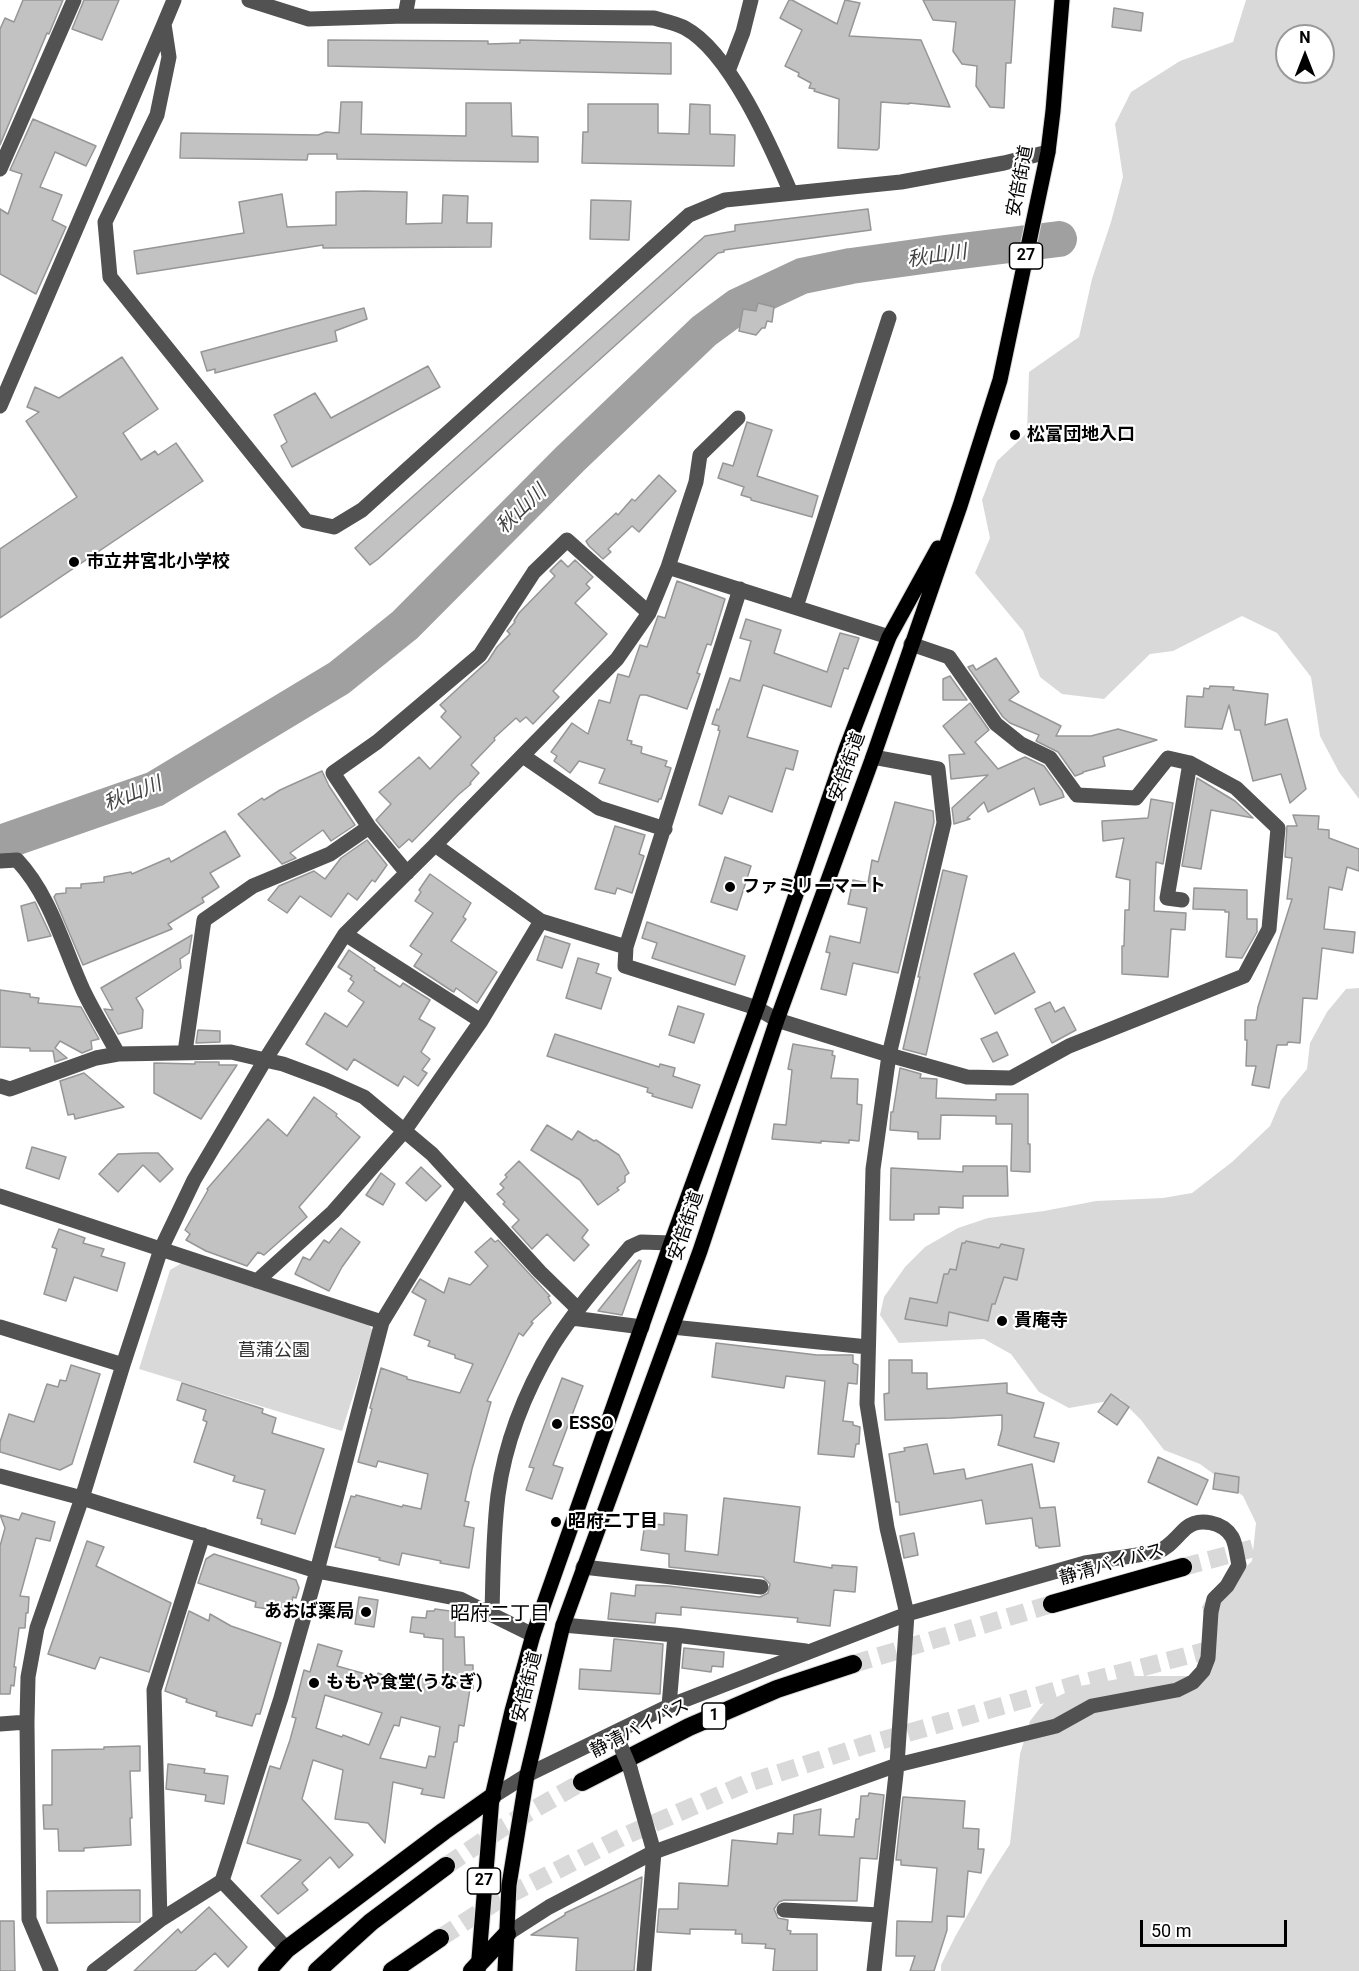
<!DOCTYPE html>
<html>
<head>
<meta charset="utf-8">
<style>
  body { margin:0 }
  #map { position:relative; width:1359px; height:1971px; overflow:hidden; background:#fff; font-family:Roboto,sans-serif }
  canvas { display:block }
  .north { position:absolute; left:1275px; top:24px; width:60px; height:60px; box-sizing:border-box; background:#fff; border:2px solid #999; border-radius:50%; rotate:0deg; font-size:16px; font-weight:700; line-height:24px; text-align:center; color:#000 }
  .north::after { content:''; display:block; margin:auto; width:21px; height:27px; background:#000; clip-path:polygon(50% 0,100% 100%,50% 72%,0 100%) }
  .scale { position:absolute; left:1140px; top:1920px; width:147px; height:27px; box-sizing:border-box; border:3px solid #000; border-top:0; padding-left:8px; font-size:18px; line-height:21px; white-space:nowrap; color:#000; -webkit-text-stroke:4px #fff; paint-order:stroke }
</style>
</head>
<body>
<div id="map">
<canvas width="1359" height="1971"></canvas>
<div class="north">N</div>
<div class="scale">50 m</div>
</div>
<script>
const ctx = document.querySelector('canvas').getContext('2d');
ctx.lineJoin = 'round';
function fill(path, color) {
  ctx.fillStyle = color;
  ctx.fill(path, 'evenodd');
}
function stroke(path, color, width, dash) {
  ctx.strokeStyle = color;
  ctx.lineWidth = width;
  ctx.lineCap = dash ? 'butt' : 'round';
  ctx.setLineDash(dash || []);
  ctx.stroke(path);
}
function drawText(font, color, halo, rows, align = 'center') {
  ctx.font = font + ' Roboto,"Noto Sans JP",sans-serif';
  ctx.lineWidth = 4.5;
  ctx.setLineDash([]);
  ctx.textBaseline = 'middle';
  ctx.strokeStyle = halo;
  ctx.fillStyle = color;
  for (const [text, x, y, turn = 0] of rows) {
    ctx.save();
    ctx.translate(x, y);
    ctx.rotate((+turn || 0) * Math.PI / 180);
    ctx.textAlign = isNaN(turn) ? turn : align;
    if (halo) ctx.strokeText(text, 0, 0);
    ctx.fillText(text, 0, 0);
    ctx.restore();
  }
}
fill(new Path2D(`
  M1246 0H1359V799L1339 772 1320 736 1311 677 1277 633 1242 616 1173 651 1150 654 1104 699 1062 694 1040 677 1023 631 975 573 990 538 982 500 997 461 1027 433 1029 372 1079 337 1092 279 1111 222 1123 177 1115 124 1131 92 1180 61 1233 42ZM1287 36H1323V72H1287Z
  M1359 988V1971H941V1965L955 1937 987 1880 1010 1844 1020 1754 1030 1721 1044 1703 1080 1686 1134 1676H1193L1214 1660 1210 1632 1202 1607 1212 1590 1227 1586 1252 1561 1256 1523 1243 1496 1200 1464 1164 1450 1141 1420 1120 1399 1069 1408 1039 1392 1011 1354 984 1339 899 1343 880 1315 884 1297 905 1267 925 1247 958 1228 988 1218 1044 1211 1096 1201 1163 1198 1192 1193 1232 1162 1270 1126 1281 1100 1307 1069 1310 1043 1327 1012 1346 989Z
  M182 1263 367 1320 373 1332 342 1431 139 1369 170 1270Z`), '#d9d9d9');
stroke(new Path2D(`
  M0 843 155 789 339 678 405 625 570 459 704 331 738 306 802 276 851 266 945 253 1059 239`), '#a0a0a0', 36);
const building = new Path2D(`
  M23 0H63L49 34 47 33 0 145V29L5 18 14 22Z
  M84 0H119L102 40 72 29Z
  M789 0H792L837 24 845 0 860 3 849 36 921 40 950 107 909 103V104L881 102 879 148 877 150 838 148 839 99 814 91 815 89 809 88 811 83 798 76 799 73 785 66 802 30 780 18Z
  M923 0H1015L1011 63H1006L1004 108 990 107 976 86 977 66 962 64 953 51 956 22 933 20Z
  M1114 8 1143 13 1141 31 1112 27Z
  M328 40 488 41V44L520 43V40L671 43V74L328 66Z
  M341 102H362L361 134 466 136V103H511L512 136 538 137V162L337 159V154H308L307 160 180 158 181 133 318 135 326 132 339 133Z
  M588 104H658V133L689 134 690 104 710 105V134L735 135 734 166 582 163 583 132H588Z
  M33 119 96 146 86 166 55 152 40 187 62 195 52 220 66 227 36 294 0 274V209L8 214 22 174 10 170Z
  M364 191 407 192 406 224 442 223 443 195 468 196 467 223H492L491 247 323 248V245L137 274 134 251 244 233 239 202 282 194 287 227 336 225V192Z
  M591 200 631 201 629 240 590 239Z
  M868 209 871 230 724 250V252L718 253 378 559 370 565 355 548 705 236 735 231V225Z
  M758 303 774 307 772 322 767 321 765 328H762L756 335 739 331 743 309 756 311Z
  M364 308 367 319 335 331 337 341 215 373V369L207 371 201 352Z
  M122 357 158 409 123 433 141 460 155 451 158 455 176 443 203 481 0 618V549L77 497 26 421 39 412 27 407 35 387 59 398Z
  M428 366 440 387 292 467 281 446 287 442 274 415 315 393 331 418Z
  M747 422 772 430 757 476 818 496 812 517 751 500V498L741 495 744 487 718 478 723 463 733 466Z
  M659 475 676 491 639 532 632 526 608 549 611 552 603 559 589 546 586 541 616 513 618 515 632 499 635 501Z
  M561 560 568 567 575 560 593 577 586 584 590 588 575 603 607 634 553 691 559 697 533 724 526 717 520 722 516 718 494 738 495 740 471 765 479 773 470 783 471 784 458 795 412 842 409 839 399 848 376 820 391 804 379 792 419 757 430 769 461 737 441 717 446 711 440 705 488 661 497 647 510 634 507 631 515 622 514 621 519 613 555 576 550 571Z
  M677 581 725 599 711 645 707 644 697 673 700 674 687 709 646 695H640L638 700 627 740 632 741 631 744 642 747 641 753 667 761 665 766 671 768 661 799H659L658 802 599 783 605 769 579 761 570 773 554 761 557 756 551 752 572 723 588 734 599 700 610 703 618 674 629 677 640 645 647 647 658 616 665 618Z
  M746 619 781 630 774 653 827 672 840 633 859 638 848 669 844 668 831 707 763 685 747 737 798 751 793 770 786 768 772 812 729 796 722 814 699 805 720 731 718 730 719 726 712 724 717 709 719 710 730 678 740 681 751 641 740 638Z
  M996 658 1019 692 1009 700 1061 726 1056 736H1091L1118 729 1157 740 1103 757 1105 766 1083 772V773L1075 776 1058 752 1036 741 1039 735 1010 723 1003 717 968 667 973 665 976 670Z
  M950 676 967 700H943V679Z
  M1210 686 1234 687 1233 690 1268 694 1265 725 1287 719 1306 789 1290 803 1281 774 1253 781 1240 730H1235L1229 705 1222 729 1185 727 1187 696 1203 697 1204 688 1209 689Z
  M970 703 989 730 975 742 998 769 1025 757 1044 766 1062 791 1064 797 1040 805 1034 788 988 812 984 802 967 818 970 819 954 824 952 808 988 775 951 779 949 755 965 754 943 726Z
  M322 771 329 786 355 825 331 841 323 830 290 853 296 858 282 864 238 814 262 798 264 800 280 790Z
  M1197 778 1235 801 1253 818 1211 810 1201 869 1182 866Z
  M1151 799 1173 803 1163 864 1156 862 1154 911 1186 913 1185 930 1171 929 1168 977 1122 974V946H1124L1125 910H1129L1130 880 1116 877 1124 838 1103 841 1102 821 1148 818Z
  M895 802 933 811 934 822 898 973 853 963 846 995 821 989 830 953 826 952 830 936 860 943 867 908 848 904 853 880 868 883 872 860 878 862Z
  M1293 815 1319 816 1318 829 1329 830V838L1359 849V871L1347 867 1342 890 1329 887 1324 929 1355 932 1353 953 1322 948 1317 999 1303 998 1300 1043 1288 1042 1287 1045H1277L1269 1088 1252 1085 1256 1066H1246L1247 1040H1245V1020H1256L1258 1007 1292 899H1287L1292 858 1285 857 1287 826H1297Z
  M615 826 645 835 639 854 644 856 632 893 617 888 615 894 595 889Z
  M225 831 240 856 210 873 219 887 202 898 204 902 168 924 172 929 83 965 54 897 56 894 66 893V888H81V884L104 882V877L131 872 132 874 169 858 171 862Z
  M367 840 387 865 375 882 372 880 357 900 348 893 331 917 300 896 287 913 268 900 279 886 314 871 325 879 341 858Z
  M725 857 751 866 737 910 711 902Z
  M943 870 967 876 926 1055 903 1049 920 977H918Z
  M430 874 471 903 463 917 466 919 451 941 497 972 477 1003 456 988 454 992 452 991 414 966 422 954 410 946 433 913 415 901 421 892 419 890Z
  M1194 888 1247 890V919H1257V932L1242 958 1226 957 1229 912H1225V910L1193 909Z
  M35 902 51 936 28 941 21 906Z
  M647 922 745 956 735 985 652 958 657 943 642 938Z
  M192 935 189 953 180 959 181 968 136 998 143 1010 142 1028 118 1034 104 1009 113 1010 101 988Z
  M545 936 570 944 562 968 537 960Z
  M349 950 375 968 374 970 400 987 403 983 430 1000 419 1019 435 1028 421 1052 430 1059 422 1070 427 1073 418 1086 404 1076 398 1086 354 1059 347 1070 306 1044 325 1013 347 1027 364 1002 348 991 354 982 350 979 352 976 338 967Z
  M1014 953 1035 992 995 1014 974 974Z
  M578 958 599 964 596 973 611 978 601 1009 566 998Z
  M0 990 30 994V997L39 998 38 1003 81 1007 99 1039 91 1041 92 1049 82 1053 60 1041 55 1048 67 1058 55 1062 53 1051H30V1048L0 1047Z
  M1050 1002 1055 1012 1064 1007 1076 1030 1052 1043 1035 1009Z
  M678 1006 704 1014 694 1043 669 1035Z
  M198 1030 220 1031V1042L196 1043Z
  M997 1032 1008 1055 993 1062 981 1039Z
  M555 1034 659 1067 660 1064 675 1068 673 1076 700 1085 692 1108 652 1096 653 1094 647 1092 648 1088 547 1056Z
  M793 1044 833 1051 832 1055 835 1056 831 1078 858 1079 857 1104 862 1105 859 1141 849 1140V1143L821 1141V1143L772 1139 774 1124 786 1125 792 1070 788 1069Z
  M195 1062H219V1065H237L201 1119 154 1093V1063L195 1064Z
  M900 1068 921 1074 920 1078 937 1079 936 1098 996 1100V1094H1028V1144H1030V1172L1011 1171 1012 1124H996V1116L941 1115 940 1139H918V1132L890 1130 891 1112H893Z
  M84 1073 124 1107 75 1119 74 1114 68 1115 60 1081Z
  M314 1097 337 1114 336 1116 360 1137 299 1207 307 1217 264 1255 258 1252 247 1266 206 1251 186 1240 190 1234 185 1230 208 1190 207 1189 268 1119 287 1136Z
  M547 1125 572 1140 578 1131 594 1141 596 1140 619 1155 629 1173 625 1176V1182L617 1188 619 1190 598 1205 580 1180 531 1150Z
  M32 1147 66 1157 59 1179 26 1168Z
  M145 1153H158L173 1169 160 1182 143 1165 118 1192 99 1174 118 1154Z
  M519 1161 588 1230 582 1238 589 1245 574 1261 547 1234 532 1249 512 1227 519 1220 503 1204 505 1202 497 1194 504 1188 500 1184 507 1177 505 1175Z
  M963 1166H1007L1008 1196H963V1208L939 1207V1214H914V1220H890L891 1168 963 1172Z
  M421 1167 441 1186 426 1201 406 1183Z
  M381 1173 395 1184 383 1205 366 1195Z
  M341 1228 360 1242 342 1267 329 1291 295 1274 303 1257 310 1260 324 1240 329 1243Z
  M59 1229 85 1238 83 1243 104 1249 101 1256 125 1263 117 1291 74 1277 66 1301 44 1294 57 1249 52 1247Z
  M491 1238 495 1242 498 1240 550 1296 548 1297 551 1303 531 1322 533 1323 523 1336 519 1333 487 1401 491 1402 472 1469 465 1501 469 1502 464 1526 474 1528 469 1568 440 1563 441 1561 402 1553 399 1565 379 1560 380 1558 335 1547 351 1496 355 1497 356 1495 402 1507 403 1505 421 1509 428 1474 378 1461 376 1467 358 1462 372 1409 370 1408 381 1368 407 1377V1379L460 1393 473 1364 455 1358V1355L428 1346 430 1341 414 1335 426 1300 412 1292 420 1279 444 1293 449 1278 470 1285 488 1266 475 1252Z
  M966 1241 999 1248 1001 1244 1024 1249 1017 1280 1004 1277 995 1304H992L988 1321 949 1312 947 1326 905 1319 910 1298 937 1303 944 1274H948L950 1269 956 1270 962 1243H965Z
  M639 1260 641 1261 622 1315 598 1311Z
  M716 1343 817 1355H853V1363L858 1365 857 1384 848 1383 843 1421 853 1422V1425L860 1427 859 1444H856L854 1457 818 1454 825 1381 786 1376 784 1388 712 1377Z
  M889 1360H912V1373H927V1389L1007 1383V1393L1044 1403 1034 1437 1059 1443 1054 1462 998 1445 1002 1429V1415L951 1418 885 1420 884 1394 889 1393Z
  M71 1365 100 1374 72 1464 60 1470 0 1452V1442L9 1414 34 1422 47 1384 58 1387 60 1380 66 1381Z
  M562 1378 583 1386 553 1465 563 1468 552 1499 526 1490 534 1468 529 1467Z
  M182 1383 263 1409 262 1413 276 1418 272 1433 324 1449 295 1534 261 1524 262 1519 257 1518 265 1490 233 1481 235 1476 194 1462 207 1422 203 1420 206 1410 177 1400Z
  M1111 1394 1129 1407 1117 1425 1098 1412Z
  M927 1444 934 1474 964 1469 966 1479 1032 1464 1040 1508 1055 1507 1060 1546 1039 1548 1038 1546H1036L1032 1518 986 1524 982 1500 900 1515 899 1502H896L889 1454 905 1451 904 1448Z
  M1158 1457 1208 1480 1197 1505 1148 1482Z
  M1215 1473 1239 1477 1238 1493 1213 1489Z
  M724 1498 800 1507 794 1562 832 1568V1565L857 1567 855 1592 834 1590 830 1626 797 1622 798 1618 681 1607V1615L656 1613 655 1623 608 1619 611 1593 635 1596 636 1585 668 1586 760 1597 768 1593 770 1584 763 1577 669 1567V1554L641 1550 645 1523 664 1525V1513L687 1515 685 1551 718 1555Z
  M22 1513 55 1522 50 1541 36 1538 20 1596 29 1597 28 1613H26L25 1628H19L14 1667H16L14 1686 11 1685 10 1694H0V1546L5 1528 0 1515 19 1520Z
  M914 1533 918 1555 904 1558 900 1536Z
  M87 1541 104 1547 96 1566 171 1603 149 1672 100 1657 95 1669 48 1654Z
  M214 1554 296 1580 299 1588 296 1598 293 1597 289 1612 275 1608 274 1610 255 1607 256 1602 198 1583 206 1559Z
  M359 1597 378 1600 374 1627 355 1624Z
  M435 1609 450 1611 455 1620V1637H464L465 1665H473V1689H470L464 1726 459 1725 457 1742H454L444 1798 421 1794 423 1789 393 1782 385 1843 368 1823 335 1819 343 1770 313 1760 302 1799 353 1855 339 1868 330 1857 302 1883 308 1890 278 1914 261 1896 301 1860 247 1843 270 1766 280 1769 290 1740 296 1718 292 1717 304 1670 310 1672 318 1644 342 1651 337 1666 376 1677 378 1673 413 1686 416 1677 443 1684V1639L424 1637V1634L410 1632 412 1617 426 1618 427 1611H434ZM325 1695 382 1713 369 1745 343 1735 342 1737 316 1728ZM401 1717 440 1727 435 1757 429 1756 426 1768 380 1758 394 1725 399 1726Z
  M189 1611 209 1621 210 1614 231 1626 281 1643 260 1714H256L252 1726 216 1716 217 1712 186 1702 187 1699 165 1691Z
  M614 1639 663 1644 660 1694 579 1689 580 1669 611 1671Z
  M684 1648 724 1652 723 1667 712 1666 711 1672 682 1668Z
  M140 1746V1771H130L132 1818H130L131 1845 84 1848V1851H59L58 1829H44L43 1805H52V1750L104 1749V1747Z
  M168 1764 205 1769 204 1773 228 1776 224 1804 205 1801 206 1795 166 1789Z
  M869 1793 884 1795 877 1859 860 1858 857 1901 784 1900 779 1902 774 1909 778 1918 788 1920 787 1930 791 1931 790 1934H817V1971H773L775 1949 765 1948 766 1944 742 1943V1934H735L736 1930 690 1929V1934L657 1932 659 1909H678L679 1883 728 1886 732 1840 777 1844 778 1833 793 1834 794 1815 821 1809 819 1835 854 1837 856 1819H859L861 1796H868Z
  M903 1797 965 1801 963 1828 979 1829 978 1849H984L981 1873 968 1871 964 1917 947 1916V1930L934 1971H910L915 1956H896L897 1921 932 1922 937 1868 901 1865V1860H896Z
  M642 1877 634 1971H576L578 1938 531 1935 565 1915V1913Z
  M140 1890V1922L47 1923V1891Z
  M209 1907 247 1947 228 1967 215 1953 195 1971H134L178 1929 181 1933Z
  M0 1921H14L15 1971H0Z`);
fill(building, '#c2c2c2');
stroke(building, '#969696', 1.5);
stroke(new Path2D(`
  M1183 1567 1359 1520
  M853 1664 1052 1604
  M446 1866 505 1826 582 1782
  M440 1938 497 1901 622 1837 745 1784 866 1745 1078 1684 1359 1611`), '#d9d9d9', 18, [18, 9]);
const major = new Path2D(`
  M478 1971 492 1797 512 1711 533 1635 671 1243 757 1008 846 749 889 637 938 548
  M505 1971 509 1885 527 1775 563 1625 700 1251 777 1020 873 757 960 506 1000 380 1048 152 1053 111 1062 0`);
const highway = new Path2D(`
  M1052 1604 1183 1567
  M582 1782 689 1727 777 1689 853 1664
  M267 1971 287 1949 444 1831 492 1797
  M317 1971 371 1922 446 1866
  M392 1971 440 1938
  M472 1971 507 1934`);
stroke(major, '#dbdbdb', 17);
stroke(highway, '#dbdbdb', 20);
stroke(new Path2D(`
  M174 0 164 24 169 57 157 115 105 222 110 277 306 521 334 527 362 510 689 215 725 200 901 182 1004 163 1048 152
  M249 0 309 19 405 16 654 18C664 21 676 23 685 28 730 52 771 147 791 193
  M405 16 408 0
  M728 71 743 32 751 0
  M0 169 74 0
  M0 406 164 24
  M738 418 700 455 696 482 668 567 649 613 617 659 435 845 541 921 626 947 740 589
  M668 567 889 637
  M796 607 889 318
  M523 756 599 808 665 829
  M873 757 938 769 944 823 889 1055 873 1169 867 1404 887 1528 907 1614 897 1765 874 1971
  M369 827 333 773 377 742 480 655 534 572 567 540 649 613
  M0 861 17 860C51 896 64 949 84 992 94 1013 107 1033 118 1054
  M1182 900 1167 898 1190 763
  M345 934 481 1021
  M626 947 625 966 757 1008 777 1020 889 1055 967 1077 1011 1078 1069 1046 1244 976 1269 929 1278 828 1236 788 1190 763 1168 758 1136 798 1077 795 1050 758 1021 744 996 724 949 657 911 644
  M185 1052 204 920 253 886 330 854 369 827 407 873
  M0 1086 10 1089 96 1058 118 1054 231 1052 265 1060 345 934 435 845
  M0 1196 382 1322 317 1571 281 1698 222 1881 160 1920 94 1971
  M257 1281 333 1212 405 1130 481 1021 541 921
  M572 1318 642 1327
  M382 1322 463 1189
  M0 1327 123 1365
  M672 1327 868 1347
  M0 1476 82 1498 317 1571 460 1599 533 1635
  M583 1567 761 1587
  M492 1614C493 1575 493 1535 498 1495 505 1443 526 1390 553 1345 575 1310 603 1279 630 1247L641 1242 671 1243
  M563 1625 675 1635 669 1706
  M675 1635 806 1651
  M0 1724 27 1722
  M630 1768 654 1852 644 1971
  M492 1797 527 1775 669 1706 907 1614 1085 1563 1157 1552C1170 1547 1176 1537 1186 1528 1199 1517 1223 1522 1232 1537 1236 1544 1237 1557 1239 1565L1227 1586 1214 1599 1211 1612 1208 1658 1203 1671 1193 1682 1177 1690 1092 1706 1056 1726 897 1765 654 1852 549 1907 507 1934
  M222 1881 287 1949
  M784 1910 880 1915
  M160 1920 154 1690 203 1535
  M51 1971 29 1919 27 1722 28 1677 37 1628 82 1498 123 1365 161 1249 194 1180 265 1060 283 1064 326 1080 364 1097 432 1154 540 1272 578 1309`), '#525252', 15);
stroke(major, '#000', 15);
stroke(highway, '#000', 18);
stroke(new Path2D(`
  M615 1733 630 1768`), '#525252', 15);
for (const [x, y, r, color] of [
  [1015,435,6,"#000"],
  [74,562,6,"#000"],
  [730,887,6,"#000"],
  [1002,1321,6,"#000"],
  [557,1424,6,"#000"],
  [556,1522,6,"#000"],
  [366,1612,6,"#000"],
  [314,1683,6,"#000"]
]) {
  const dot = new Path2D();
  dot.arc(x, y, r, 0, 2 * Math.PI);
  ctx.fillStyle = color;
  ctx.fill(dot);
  stroke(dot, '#fff', 2);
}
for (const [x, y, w] of [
  [1026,256,33],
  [714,1716,24],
  [484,1881,33]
]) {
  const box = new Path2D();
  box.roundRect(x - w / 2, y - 13, w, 26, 4.5);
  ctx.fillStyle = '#fff';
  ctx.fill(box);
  stroke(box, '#000', 1.5);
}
drawText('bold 16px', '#000', null, [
  ["27",1026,256],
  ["1",714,1716],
  ["27",484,1881]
]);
drawText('18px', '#000', '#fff', [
  ["安倍街道",1021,181,-79],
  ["安倍街道",848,767,-70],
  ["安倍街道",687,1226,-71],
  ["静清バイパス",1112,1565,-16],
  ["安倍街道",528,1687,-76],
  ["静清バイパス",640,1729,-27]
]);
drawText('bold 18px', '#000', '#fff', [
  ["松富団地入口",1027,435],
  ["市立井宮北小学校",86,562],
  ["ファミリーマート",742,887],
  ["貴庵寺",1014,1321],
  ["ESSO",569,1424],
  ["昭府二丁目",568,1522],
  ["あおば薬局",354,1612,"right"],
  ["ももや食堂(うなぎ)",326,1683]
], 'left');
drawText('18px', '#303030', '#fff', [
  ["菖蒲公園",274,1351]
]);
drawText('italic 20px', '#414141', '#fff', [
  ["秋山川",937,257,-8],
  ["秋山川",522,510,-44],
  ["秋山川",133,795,-22]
]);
drawText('20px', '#000', '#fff', [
  ["昭府二丁目",500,1615]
]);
</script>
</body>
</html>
